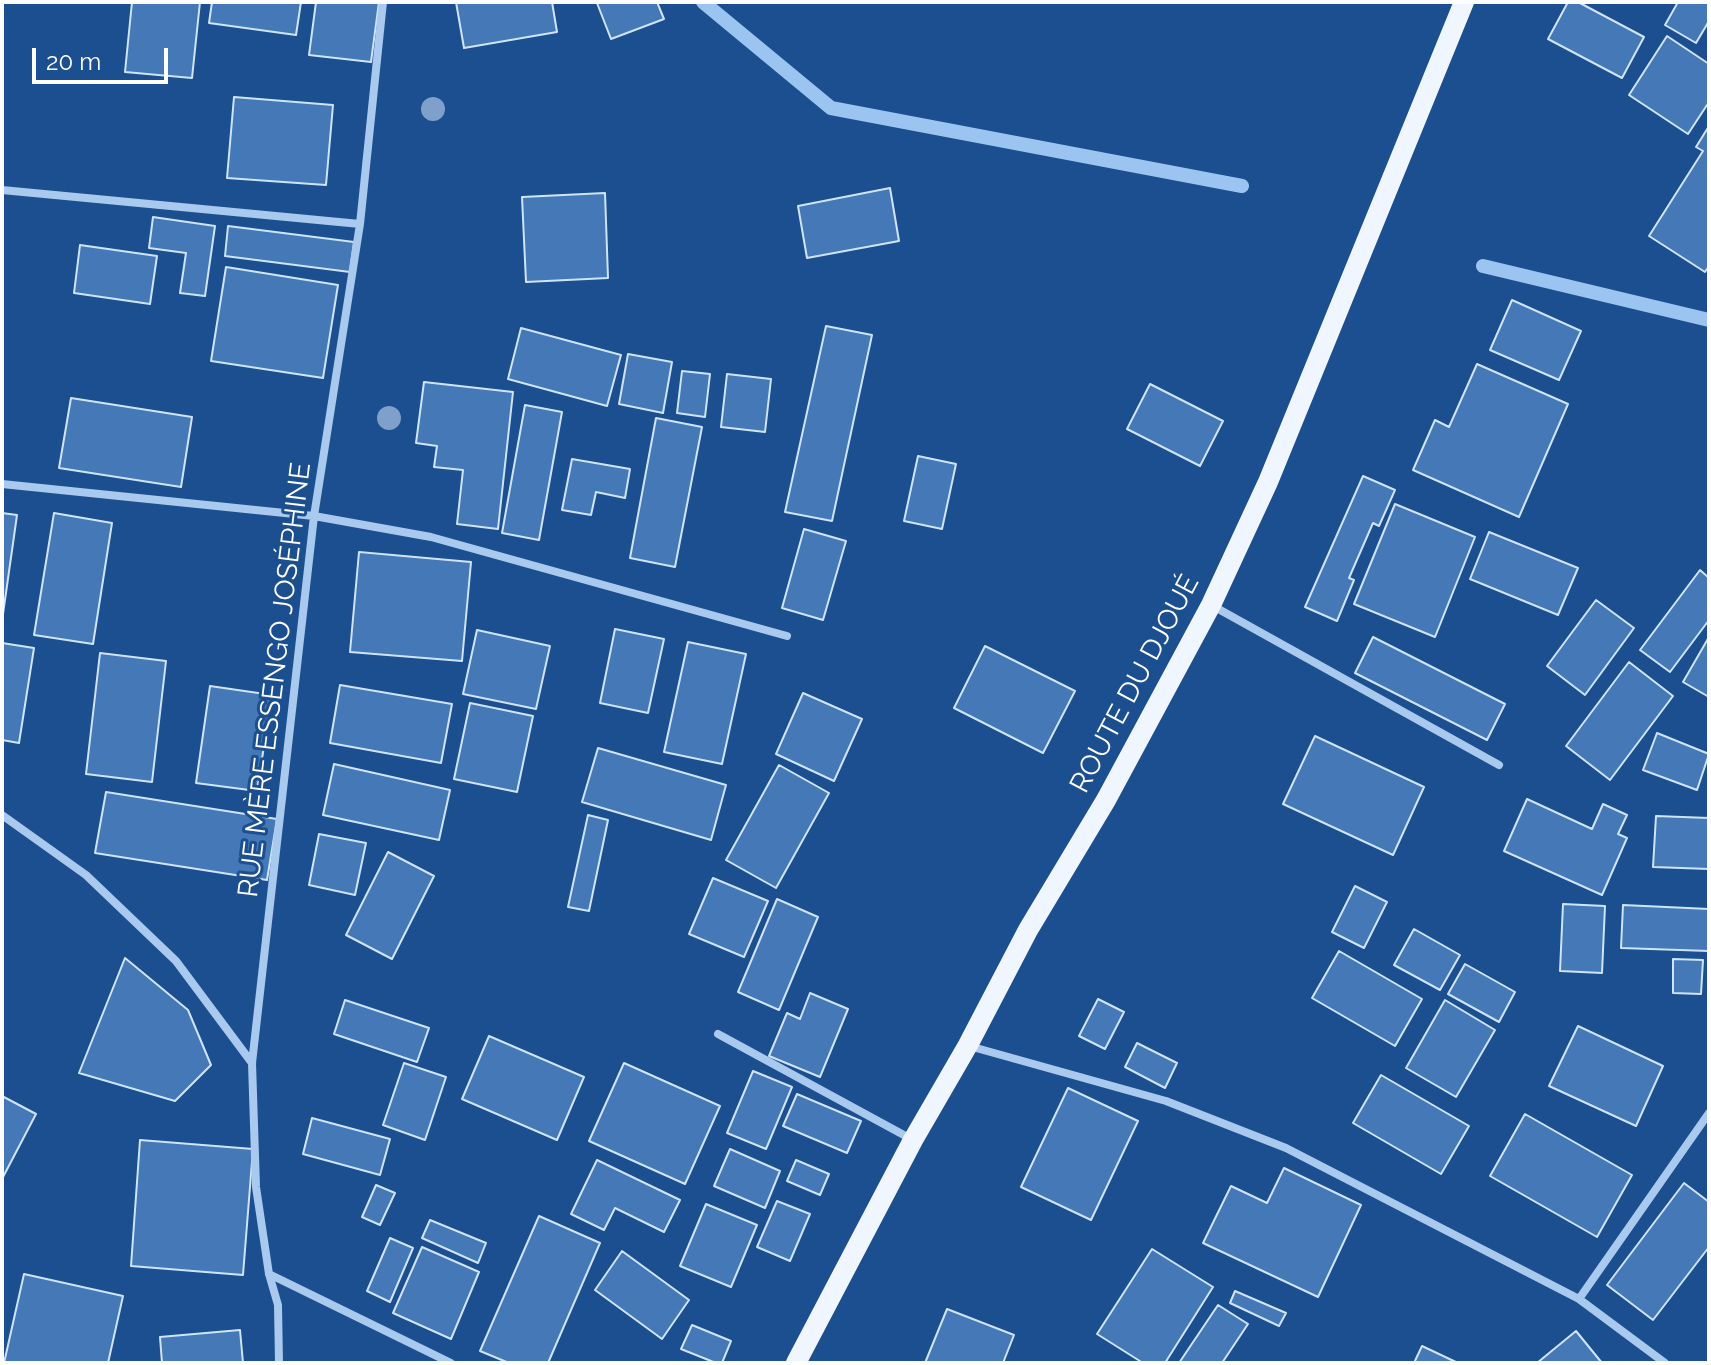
<!DOCTYPE html>
<html>
<head>
<meta charset="utf-8">
<style>
  body { margin:0 }
  #map { position:relative; width:1711px; height:1365px; overflow:hidden; background:#1b4f8f; font-family:Raleway,sans-serif }
  canvas { display:block }
  .frame { position:absolute; inset:0; border:4px solid #fff; pointer-events:none }
  .scale { position:absolute; left:32px; top:48px; width:136px; height:36px; box-sizing:border-box; border:4px solid #fff; border-top:0; padding-left:10px; font-size:24px; line-height:28px; white-space:nowrap; color:#fff; -webkit-text-stroke:6px #1b4f8f; paint-order:stroke }
</style>
</head>
<body>
<div id="map">
<canvas width="1711" height="1365"></canvas>
<div class="frame"></div>
<div class="scale">20 m</div>
</div>
<script>
const ctx = document.querySelector('canvas').getContext('2d');
ctx.lineJoin = 'round';
function stroke(path, color, width, dash) {
  ctx.strokeStyle = color;
  ctx.lineWidth = width;
  ctx.lineCap = dash ? 'butt' : 'round';
  ctx.setLineDash(dash || []);
  ctx.stroke(path);
}
function fill(path, color) {
  ctx.fillStyle = color;
  ctx.fill(path, 'evenodd');
}
function drawText(font, color, halo, rows, align = 'center') {
  ctx.font = font + ' Raleway,sans-serif';
  ctx.lineWidth = 6;
  ctx.setLineDash([]);
  ctx.textBaseline = 'middle';
  ctx.strokeStyle = halo;
  ctx.fillStyle = color;
  for (const [text, x, y, turn = 0] of rows) {
    ctx.save();
    ctx.translate(x, y);
    ctx.rotate((+turn || 0) * Math.PI / 180);
    ctx.textAlign = isNaN(turn) ? turn : align;
    if (halo) ctx.strokeText(text, 0, 0);
    ctx.fillText(text, 0, 0);
    ctx.restore();
  }
}
stroke(new Path2D(`
  M703 2 831 108 1242 186
  M1483 266 1709 320`), '#9cc4f0', 14);
const building = new Path2D(`
  M132 2H200L192 78 125 72Z
  M212 2H301L296 35 209 23Z
  M316 2H379L371 62 309 55Z
  M456 2H552L557 32 464 48Z
  M657 2 664 19 611 39 597 3Z
  M1568 2H1578L1644 37 1622 78 1548 39Z
  M1678 2H1709V21L1696 43 1665 25Z
  M1667 36 1709 64V102L1688 134 1629 95Z
  M234 97 333 105 326 185 227 178Z
  M1709 126V266L1705 272 1649 236 1703 151 1696 147Z
  M890 188 899 241 807 258 798 206Z
  M605 193 608 278 526 282 522 197Z
  M153 217 215 226 205 296 180 293 186 253 149 248Z
  M228 226 354 242 350 272 225 256Z
  M80 245 157 256 150 304 74 293Z
  M226 267 338 285 323 378 211 361Z
  M1512 300 1581 331 1559 380 1490 350Z
  M826 326 872 335 832 521 785 512Z
  M521 328 621 355 607 406 508 379Z
  M628 354 672 362 663 413 619 404Z
  M1477 364 1568 404 1519 517 1413 470 1435 420 1449 427Z
  M682 371 710 374 705 417 677 413Z
  M727 374 771 379 765 432 721 427Z
  M424 382 513 392 498 529 457 524 463 470 434 467 437 446 416 443Z
  M1150 384 1223 421 1200 466 1127 429Z
  M71 398 192 417 181 487 59 468Z
  M525 405 562 412 539 540 502 533Z
  M656 418 702 427 675 567 630 558Z
  M918 456 956 464 942 529 904 521Z
  M572 459 630 469 625 498 596 492 591 515 562 510Z
  M1363 476 1395 490 1379 526 1373 523 1349 578 1354 580 1337 621 1305 607Z
  M1395 504 1475 537 1435 637 1354 604Z
  M2 513 17 515 2 621Z
  M54 513 112 523 93 644 34 635Z
  M804 529 846 541 823 620 782 608Z
  M1489 532 1578 568 1558 615 1470 579Z
  M359 552 471 562 462 661 350 652Z
  M1700 570 1709 578V620L1670 672 1640 650Z
  M1596 600 1634 628 1585 695 1547 666Z
  M615 629 664 639 648 713 600 703Z
  M477 630 550 646 536 709 463 694Z
  M1373 637 1505 704 1487 740 1355 673Z
  M1709 637V697L1683 682Z
  M688 642 746 654 722 764 664 752Z
  M2 643 34 648 19 743 2 740Z
  M985 646 1075 691 1043 753 954 708Z
  M100 653 166 661 152 782 86 774Z
  M1629 662 1673 696 1610 780 1566 746Z
  M340 685 452 704 441 763 330 743Z
  M210 686 272 695 257 791 196 783Z
  M803 693 862 719 834 781 776 754Z
  M470 703 533 716 517 792 454 779Z
  M1657 733 1709 754 1697 790 1643 770Z
  M1315 736 1424 787 1393 855 1283 804Z
  M598 748 726 785 711 840 582 802Z
  M334 764 450 790 439 840 323 815Z
  M779 765 829 793 776 888 726 860Z
  M106 792 277 819 267 880 95 853Z
  M1527 799 1592 829 1603 804 1627 815 1618 834 1627 838 1602 895 1504 851Z
  M588 815 608 820 589 911 568 907Z
  M1656 816 1709 818V869L1653 867Z
  M319 834 366 843 355 895 309 885Z
  M388 852 434 876 392 959 346 935Z
  M713 878 768 901 744 957 689 934Z
  M1355 886 1387 902 1364 948 1332 932Z
  M777 899 818 917 779 1010 738 992Z
  M1563 904 1605 906 1602 973 1560 971Z
  M1623 905 1709 909V951L1621 948Z
  M1414 929 1460 955 1440 990 1394 965Z
  M1339 951 1422 999 1395 1046 1312 998Z
  M125 958 188 1010 211 1065 175 1101 79 1073Z
  M1673 959 1703 960 1701 994 1673 993Z
  M1465 964 1515 992 1499 1022 1448 994Z
  M810 993 848 1009 820 1077 769 1056 787 1013 800 1019Z
  M1098 999 1124 1012 1105 1049 1079 1036Z
  M345 1000 429 1028 417 1062 334 1034Z
  M1445 1000 1495 1030 1456 1097 1406 1068Z
  M1578 1026 1663 1066 1636 1126 1549 1086Z
  M489 1036 584 1077 557 1140 462 1099Z
  M1137 1043 1177 1063 1165 1088 1125 1067Z
  M404 1063 446 1077 425 1140 383 1125Z
  M624 1063 720 1106 685 1184 589 1141Z
  M753 1071 792 1087 766 1149 727 1133Z
  M1381 1075 1469 1126 1441 1174 1353 1123Z
  M1068 1088 1138 1121 1091 1220 1021 1187Z
  M797 1094 861 1121 847 1153 783 1126Z
  M2 1096 36 1114 2 1179Z
  M1525 1114 1632 1175 1597 1237 1490 1176Z
  M312 1118 390 1139 380 1175 303 1154Z
  M140 1140 253 1149 243 1275 131 1266Z
  M730 1149 780 1171 765 1208 714 1186Z
  M597 1160 680 1200 664 1232 615 1208 604 1230 571 1214Z
  M796 1160 829 1174 820 1195 787 1181Z
  M1284 1168 1361 1205 1318 1297 1203 1243 1231 1186 1267 1203Z
  M1684 1183 1709 1202V1247L1653 1320 1607 1285Z
  M376 1185 395 1193 380 1225 362 1217Z
  M777 1201 810 1214 790 1261 757 1247Z
  M706 1204 757 1225 731 1287 680 1266Z
  M539 1216 600 1243 548 1363H509L480 1351Z
  M430 1220 486 1243 478 1263 422 1238Z
  M390 1238 413 1248 390 1302 367 1291Z
  M422 1247 479 1272 451 1339 393 1313Z
  M1152 1249 1213 1287 1165 1363H1143L1097 1334Z
  M622 1251 689 1300 662 1339 595 1290Z
  M24 1274 123 1296 108 1363H4Z
  M1235 1291 1286 1313 1279 1326 1230 1303Z
  M1218 1305 1248 1324 1222 1363H1179Z
  M947 1309 1014 1335 1003 1363H925Z
  M692 1325 731 1341 722 1363H716L681 1349Z
  M240 1330 243 1363H162L160 1337Z
  M1576 1331 1602 1363H1537Z
  M1422 1346 1458 1363H1414Z`);
fill(building, '#4478b7');
stroke(building, '#cfe3fa', 2);
stroke(new Path2D(`
  M2 190 360 224
  M2 484 314 516 431 537 787 636
  M1213 606 1499 765
  M2 815 86 875 176 961 252 1063
  M718 1034 913 1140
  M969 1046 1166 1101 1286 1148 1579 1299 1665 1363
  M269 1274 451 1363
  M1579 1299 1709 1113
  M279 1363 278 1305 269 1274 256 1187 252 1063 314 516 360 224 383 2`), '#a9c9ee', 8);
stroke(new Path2D(`
  M796 1363 913 1140 968 1045 1028 930 1106 800 1211 605 1268 482 1464 2`), '#f0f6ff', 20);
ctx.fillStyle = '#7ea0ca';
for (const [x, y] of [
  [433,109],
  [389,418]
]) {
  ctx.beginPath();
  ctx.arc(x, y, 12, 0, 2 * Math.PI);
  ctx.fill();
}
drawText('28px', '#fff', '#1b4f8f', [
  ["RUE MÈRE ESSENGO JOSÉPHINE",275,680,-83],
  ["ROUTE DU DJOUÉ",1135,684,-62]
]);
</script>
</body>
</html>
